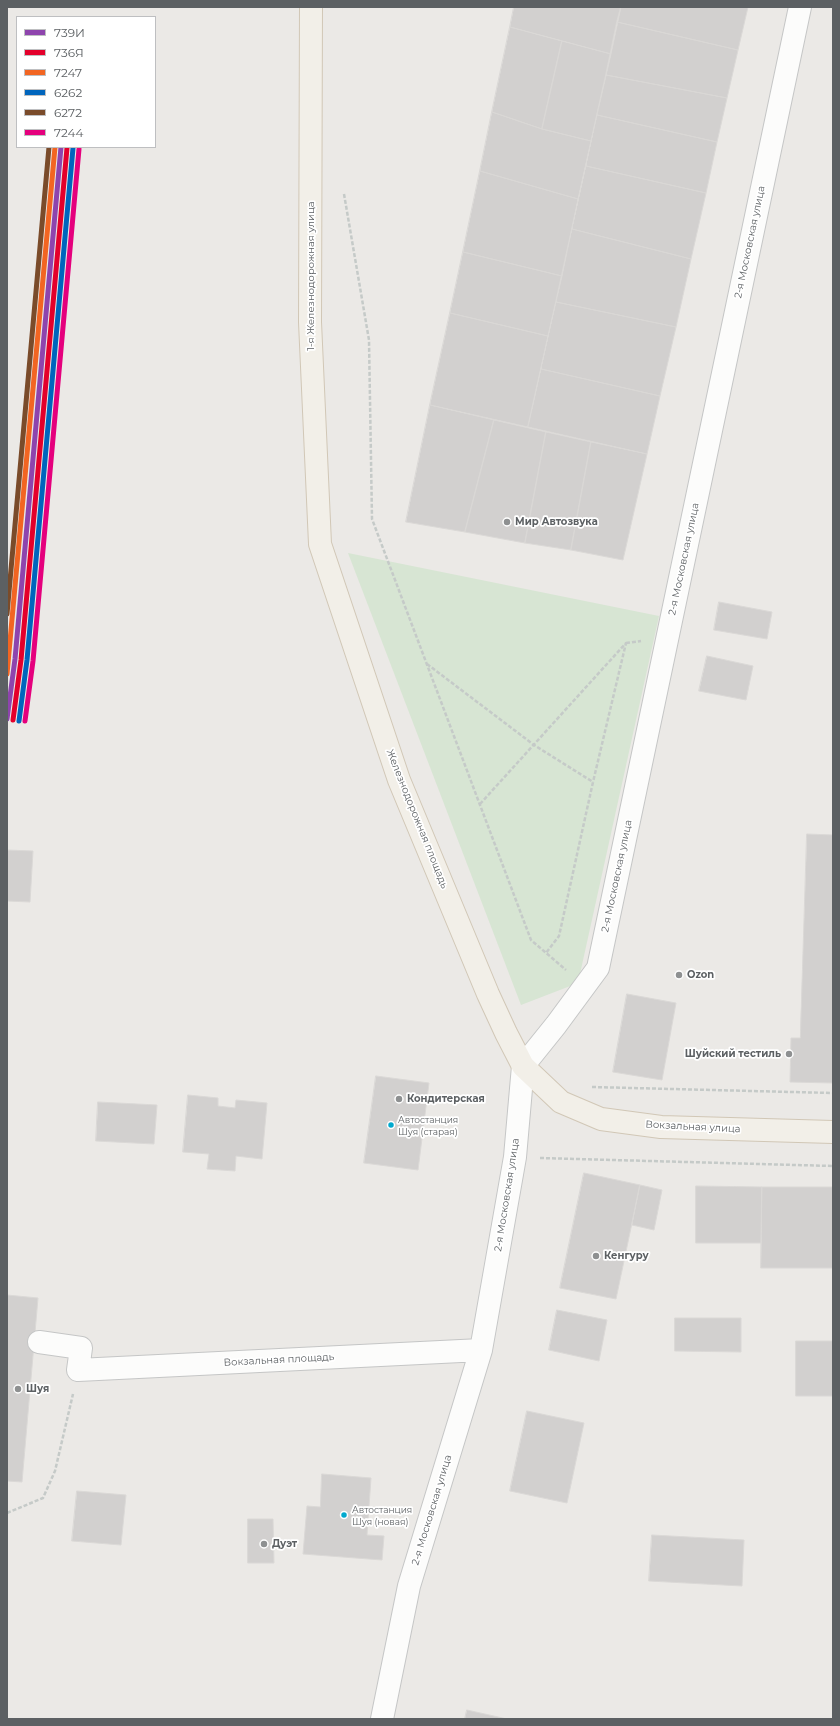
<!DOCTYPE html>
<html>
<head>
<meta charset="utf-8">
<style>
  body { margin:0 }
  #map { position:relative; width:840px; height:1726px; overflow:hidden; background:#ebe9e6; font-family:Montserrat,sans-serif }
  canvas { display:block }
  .frame { position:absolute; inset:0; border:8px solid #5c6063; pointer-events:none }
  .legend { position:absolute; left:16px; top:16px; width:140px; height:132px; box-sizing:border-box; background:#fff; border:1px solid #bebfc1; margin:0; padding:5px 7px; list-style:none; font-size:12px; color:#5c6063 }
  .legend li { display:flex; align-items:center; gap:8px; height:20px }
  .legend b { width:20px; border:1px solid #bebfc1 }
</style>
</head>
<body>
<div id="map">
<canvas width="840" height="1726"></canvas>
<div class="frame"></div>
<ul class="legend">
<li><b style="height:5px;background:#8e44ad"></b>739И</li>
<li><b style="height:5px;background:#e4002b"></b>736Я</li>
<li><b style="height:5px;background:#f26522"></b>7247</li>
<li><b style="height:5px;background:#0065bd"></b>6262</li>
<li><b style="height:5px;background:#7a4b2a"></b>6272</li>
<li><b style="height:5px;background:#e5007d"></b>7244</li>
</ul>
</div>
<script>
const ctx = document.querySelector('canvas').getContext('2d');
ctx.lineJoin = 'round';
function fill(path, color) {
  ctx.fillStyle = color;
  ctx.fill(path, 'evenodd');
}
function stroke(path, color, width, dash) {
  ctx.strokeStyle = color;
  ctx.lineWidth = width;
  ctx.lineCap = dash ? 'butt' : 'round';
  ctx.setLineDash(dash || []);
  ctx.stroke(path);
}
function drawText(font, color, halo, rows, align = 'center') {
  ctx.font = font + ' Montserrat,sans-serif';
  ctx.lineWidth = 3.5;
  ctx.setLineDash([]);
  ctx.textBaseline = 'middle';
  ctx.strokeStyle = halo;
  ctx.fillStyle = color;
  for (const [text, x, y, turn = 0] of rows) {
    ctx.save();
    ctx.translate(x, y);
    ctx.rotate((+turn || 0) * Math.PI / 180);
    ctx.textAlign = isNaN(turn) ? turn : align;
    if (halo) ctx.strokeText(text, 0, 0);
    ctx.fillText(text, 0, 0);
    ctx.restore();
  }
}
fill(new Path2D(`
  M348 553 659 616 578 983 521 1005Z`), '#d7e5d3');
const building = new Path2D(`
  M514 7H621L611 54 510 27Z
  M621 7H748L738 50 617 22Z
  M617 22 738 50 727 98 606 75Z
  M510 27 562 41 542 129 492 112Z
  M562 41 611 54 591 141 542 129Z
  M606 75 727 98 717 142 597 115Z
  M492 112 542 129 591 141 578 199 480 171Z
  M597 115 717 142 706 193 586 166Z
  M586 166 706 193 691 259 572 229Z
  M480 171 578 199 562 276 463 252Z
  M572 229 691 259 676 327 556 302Z
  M463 252 562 276 548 336 450 313Z
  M556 302 676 327 660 396 541 369Z
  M450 313 548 336 528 427 430 405Z
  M541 369 660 396 647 454 528 427Z
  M430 405 494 420 465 532 406 522Z
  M494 420 546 432 525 543 465 532Z
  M546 432 591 442 571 550 525 543Z
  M591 442 647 454 623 560 571 550Z
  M719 602 772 612 767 639 714 630Z
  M707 656 753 666 746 700 699 691Z
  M807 834 833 835V1083L790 1082 791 1038H800Z
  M7 850 33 851 30 902 7 901Z
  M627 994 676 1003 662 1080 613 1072Z
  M376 1076 429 1083 418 1170 364 1163Z
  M188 1095 218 1098V1106L235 1108 236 1100 267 1103 262 1159 236 1156 235 1171 207 1169 209 1154 183 1152Z
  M98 1102 157 1105 154 1144 96 1141Z
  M584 1173 640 1185 616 1299 560 1288Z
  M640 1185 662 1190 654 1230 632 1225Z
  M696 1186 762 1187 761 1243H696Z
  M762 1187H833V1268H761Z
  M7 1295 38 1298 22 1482 7 1481Z
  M557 1310 607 1320 599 1361 549 1350Z
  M675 1318H741V1352L675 1351Z
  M796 1341H833V1396H796Z
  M527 1411 584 1423 567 1503 510 1491Z
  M322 1474 371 1478 367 1535 384 1536 382 1560 303 1554 307 1506 320 1507Z
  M77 1491 126 1495 121 1545 72 1541Z
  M248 1519H273L274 1563H248Z
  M652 1535 744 1540 742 1586 649 1581Z
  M467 1710 507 1719H465Z`);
fill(building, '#d2d0cf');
stroke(building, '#dad8d6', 1);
const minor = new Path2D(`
  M39 1342 81 1348 78 1370 481 1350
  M382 1719 409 1586 481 1350 515 1157 523 1066 556 1025 598 968 800 7`);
const major = new Path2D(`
  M311 7 310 322 320 544 399 780 488 994 506 1033 523 1066 561 1102 601 1119 661 1127 833 1132`);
stroke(minor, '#c5c6c6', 24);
stroke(major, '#d1c7b6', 24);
stroke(new Path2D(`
  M344 194 369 340 372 519 531 940 566 970
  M626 643 641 641
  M427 664 534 745 593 782 559 936 546 953
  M480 804 626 643 593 782
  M592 1087 833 1093
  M540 1158 833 1166
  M7 1513 43 1498 55 1471 73 1394`), '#c5cac8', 2.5, [4, 2]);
stroke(minor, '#fcfcfb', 22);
stroke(major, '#f2efe8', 22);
stroke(new Path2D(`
  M7 719 15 659 61 147`), '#8e44ad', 5);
stroke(new Path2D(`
  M13 720 21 660 67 148`), '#e4002b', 5);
stroke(new Path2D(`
  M7 674 55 147`), '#f26522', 5);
stroke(new Path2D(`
  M19 721 27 660 73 148`), '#0065bd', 5);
stroke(new Path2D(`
  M7 614 49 147`), '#7a4b2a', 5);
stroke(new Path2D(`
  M25 721 33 661 79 149`), '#e5007d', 5);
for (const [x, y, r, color] of [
  [507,522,4,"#8e9091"],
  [679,975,4,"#8e9091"],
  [789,1054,4,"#8e9091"],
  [399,1099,4,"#8e9091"],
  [391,1125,3.5,"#00a9ce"],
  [596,1256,4,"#8e9091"],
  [18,1389,4,"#8e9091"],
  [344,1515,3.5,"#00a9ce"],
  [264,1544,4,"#8e9091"]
]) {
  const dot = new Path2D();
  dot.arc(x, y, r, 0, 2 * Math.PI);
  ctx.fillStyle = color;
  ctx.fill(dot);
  stroke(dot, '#fff', 1.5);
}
drawText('9px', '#5c6063', '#fff', [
  ["Автостанция",398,1120],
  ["Шуя (старая)",398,1132],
  ["Автостанция",352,1510],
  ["Шуя (новая)",352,1522]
], 'left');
drawText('10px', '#5c6063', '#fff', [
  ["2-я Московская улица",750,242,-78],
  ["1-я Железнодорожная улица",311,276,-90],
  ["2-я Московская улица",684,559,-78],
  ["Железнодорожная площадь",417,819,68],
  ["2-я Московская улица",617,876,-78],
  ["Вокзальная улица",693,1127,3],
  ["2-я Московская улица",507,1195,-81],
  ["Вокзальная площадь",279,1360,-3],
  ["2-я Московская улица",432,1510,-73]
]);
drawText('bold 10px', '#5c6063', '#fff', [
  ["Мир Автозвука",515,522],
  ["Ozon",687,975],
  ["Шуйский тестиль",781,1054,"right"],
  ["Кондитерская",407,1099],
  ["Кенгуру",604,1256],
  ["Шуя",26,1389],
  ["Дуэт",272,1544]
], 'left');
</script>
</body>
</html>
